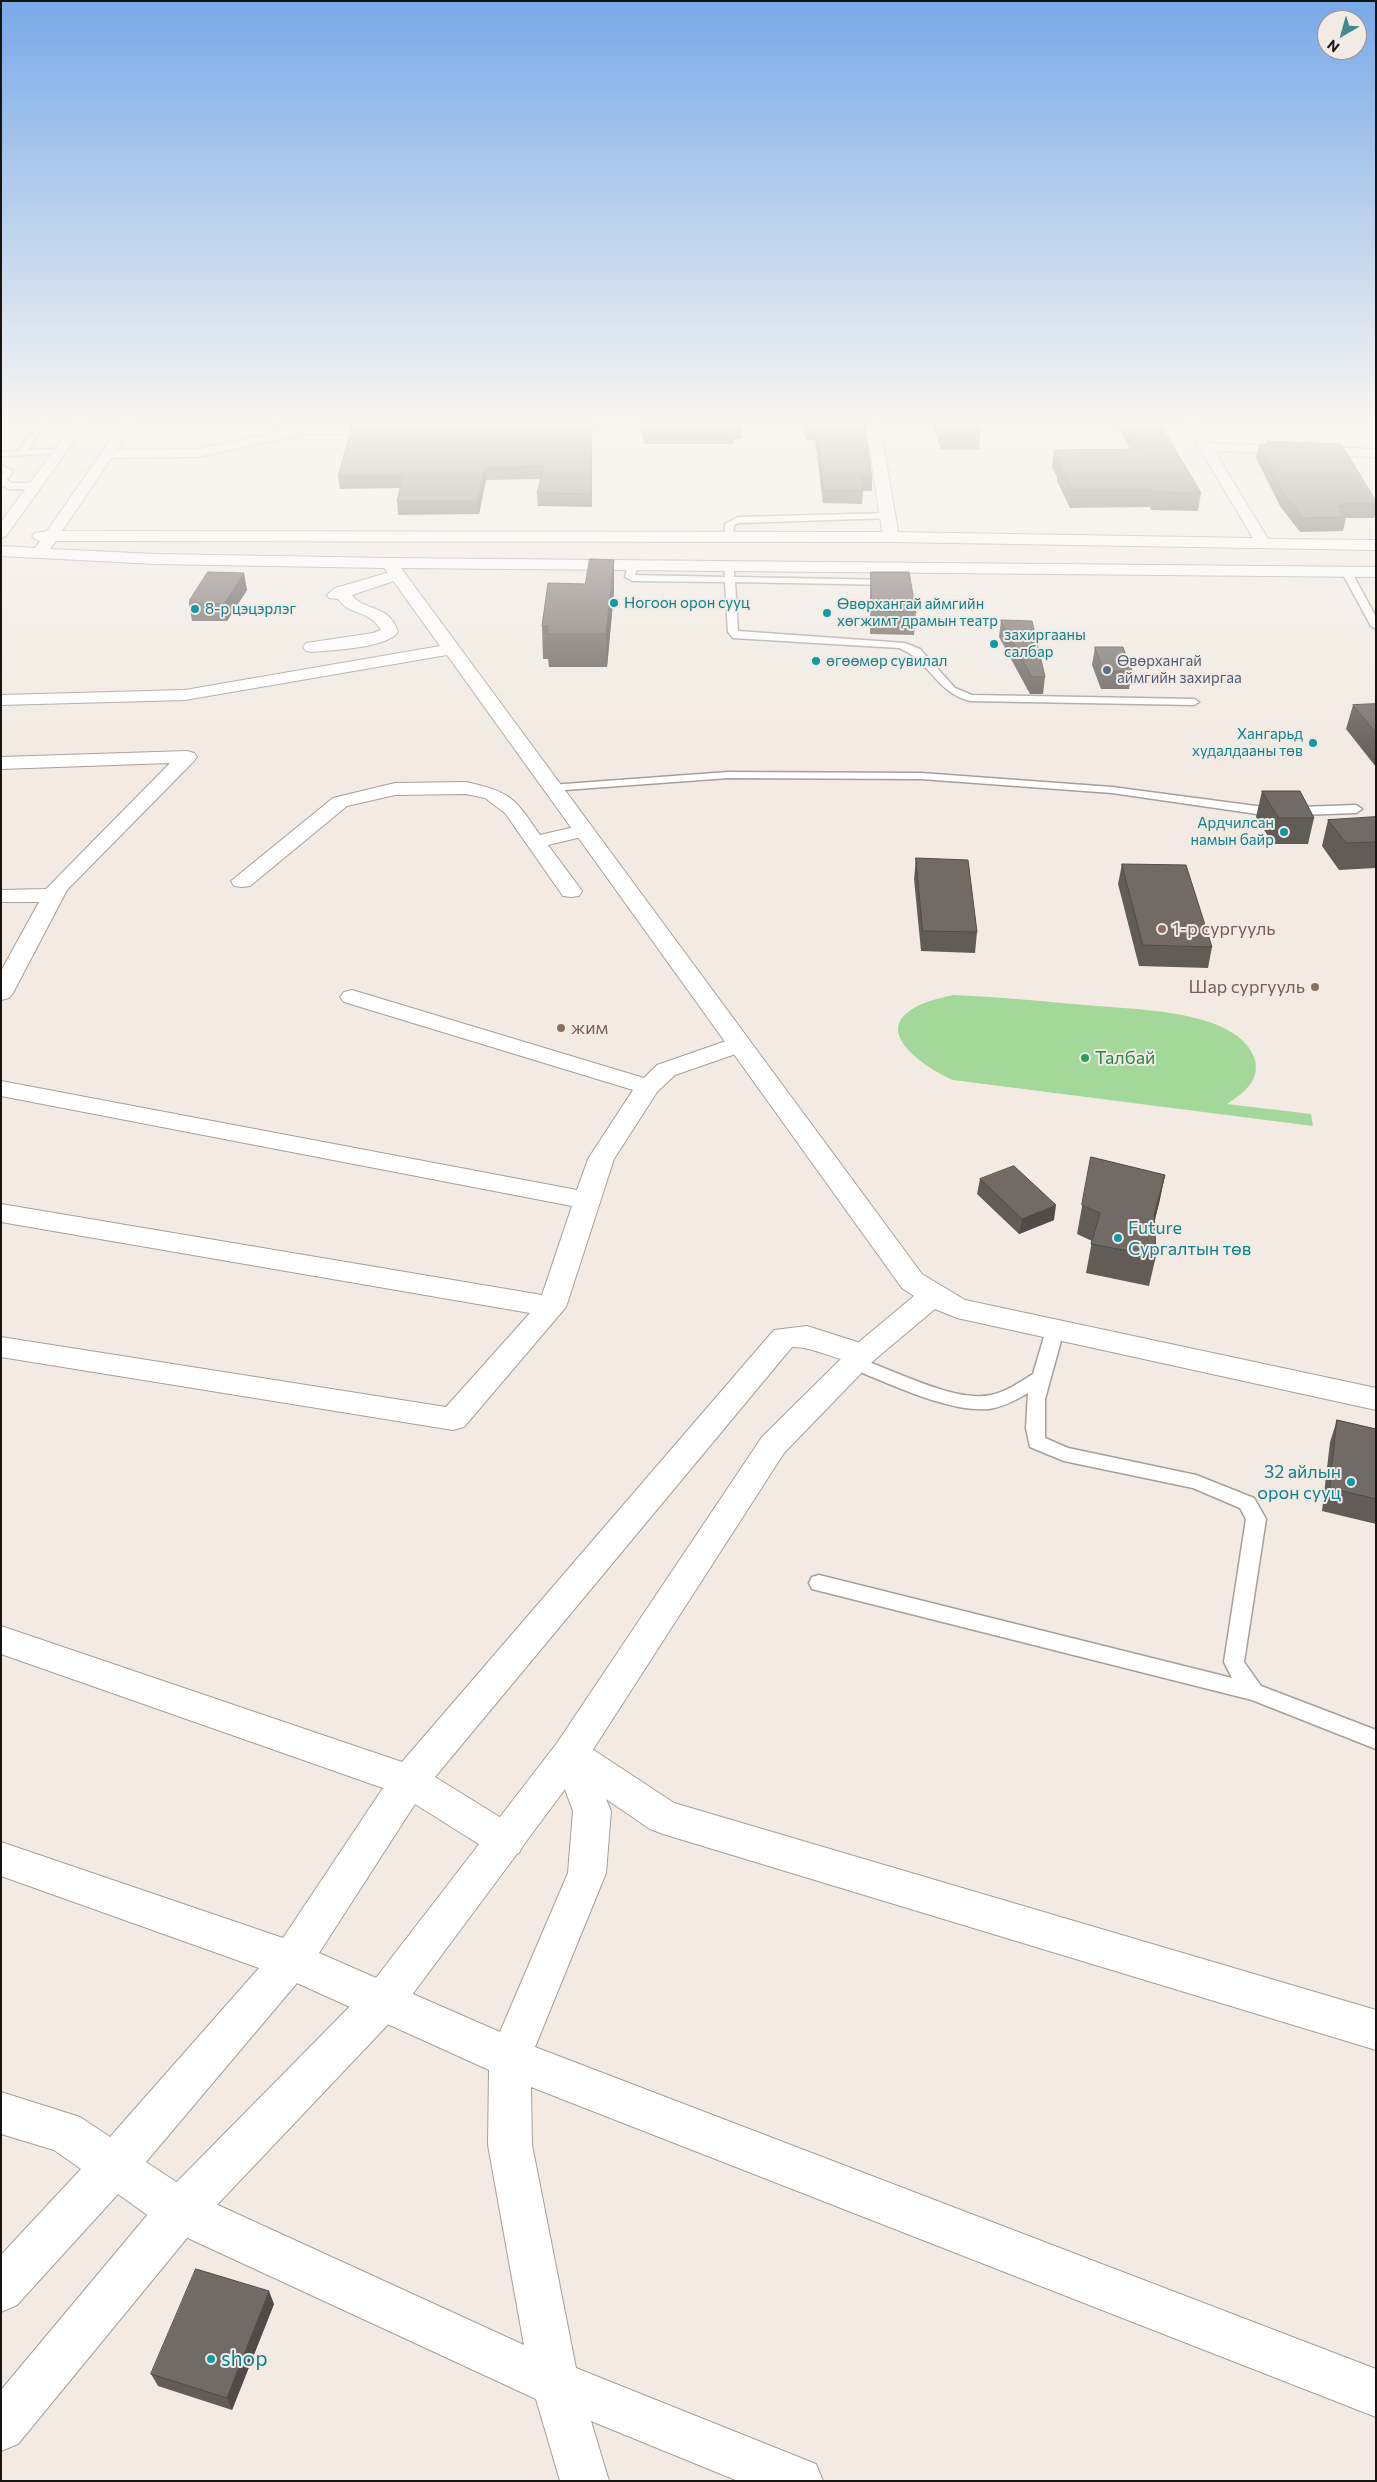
<!DOCTYPE html>
<html>
<head>
<meta charset="utf-8">
<style>
  body { margin:0 }
  #map { position:relative; width:1377px; height:2482px; overflow:hidden; background:#f2eae3; font-family:Commissioner,sans-serif }
  canvas { display:block }
  .frame { position:absolute; inset:0; border:2px solid #171412; pointer-events:none }
  .north { position:absolute; left:1317px; top:10px; width:50px; height:50px; box-sizing:border-box; background:#f2eae3; border:1px solid #9a948f; border-radius:50%; rotate:218deg; font-size:14px; font-weight:700; line-height:20px; text-align:center; color:#171412 }
  .north::after { content:''; display:block; margin:auto; width:18px; height:22px; background:#428a8f; clip-path:polygon(50% 0,100% 100%,50% 72%,0 100%) }
</style>
</head>
<body>
<div id="map">
<canvas width="1377" height="2482"></canvas>
<div class="frame"></div>
<div class="north">N</div>
</div>
<script>
const ctx = document.querySelector('canvas').getContext('2d');
ctx.lineJoin = 'round';
function fill(path, color) {
  ctx.fillStyle = color;
  ctx.fill(path, 'evenodd');
}
function stroke(path, color, width, dash) {
  ctx.strokeStyle = color;
  ctx.lineWidth = width;
  ctx.lineCap = dash ? 'butt' : 'round';
  ctx.setLineDash(dash || []);
  ctx.stroke(path);
}
function drawText(font, color, halo, rows, align = 'center') {
  ctx.font = font + ' Commissioner,sans-serif';
  ctx.lineWidth = 4;
  ctx.setLineDash([]);
  ctx.textBaseline = 'middle';
  ctx.strokeStyle = halo;
  ctx.fillStyle = color;
  for (const [text, x, y, turn = 0] of rows) {
    ctx.save();
    ctx.translate(x, y);
    ctx.rotate((+turn || 0) * Math.PI / 180);
    ctx.textAlign = isNaN(turn) ? turn : align;
    if (halo) ctx.strokeText(text, 0, 0);
    ctx.fillText(text, 0, 0);
    ctx.restore();
  }
}
fill(new Path2D(`
  M953 995C1002 997 1049 1002 1097 1006 1132 1009 1169 1010 1203 1020 1223 1026 1249 1038 1255 1060 1260 1082 1242 1094 1227 1104L1311 1114 1313 1126 953 1080C934 1072 876 1038 907 1013 920 1002 937 999 953 995Z`), '#a4d89b');
const lane = new Path2D(`
  M41 419H49L27 450 61 449 65 451 64 453 1 456V452L18 451Z
  M273 419H281L271 440H265Z
  M1 465 13 471 7 480 11 483H36L40 486 36 489H9L1 485V476L4 472 1 470Z
  M888 513 891 514V518L739 523 734 525 733 541 725 539V524L738 517Z
  M633 562 638 565 635 575 725 577 724 565 729 562 734 565V577L894 580 896 582 891 585 735 582 738 631 905 643 920 649 955 688 972 695 1194 699 1199 702 1194 705 970 701C935 692 930 660 899 648L733 638 728 632 725 582 633 581 625 577 628 565Z
  M1343 569 1351 571 1376 617V629L1371 626 1341 571Z
  M728 772 921 773 1112 787 1271 808 1356 805 1362 809 1356 813 1271 816 1112 793 921 779 728 778 551 791 545 788 551 785Z
  M1055 1324 1061 1326 1064 1330 1045 1399V1438L1068 1448 1196 1475 1254 1498 1266 1519 1244 1662 1261 1686 1376 1730V1749L1252 1700 812 1589 809 1583 812 1577 819 1575 1232 1678 1224 1662 1246 1519 1240 1508 1193 1488 1064 1461 1030 1447 1026 1428 1028 1393C1016 1400 1003 1407 989 1409 949 1413 886 1382 848 1367L845 1363 848 1359 854 1357C891 1368 953 1403 991 1395 1006 1392 1020 1382 1033 1374L1046 1330 1049 1326Z`);
const street = new Path2D(`
  M865 419H879L899 537 891 542 883 537 867 432 555 430 548 426 555 422 866 424Z
  M308 426H387L394 430 387 434H308L197 457 108 458 101 454 108 450 197 449Z
  M1204 443 1376 449V457L1199 450 1197 447Z
  M397 570 403 572 405 575 403 578 352 595C364 612 389 603 398 632 388 648 331 650 312 652L306 651 303 647 306 643 373 633 381 630C369 609 351 617 338 599L329 598 327 595 335 588Z
  M187 751 194 753 197 757 194 761 67 890 13 993 9 998 1 1000V971L39 902H1V890L46 889 170 763 1 769V757Z
  M466 782C511 792 514 797 540 835L583 825 590 827 593 831 590 835 548 845 582 891 579 896 571 897 563 896 505 813 485 798 466 794 395 795 347 806 250 886 242 887 234 886 231 881 333 798 395 783Z
  M352 990 644 1078 657 1065 729 1040 738 1038 747 1040 750 1045 747 1050 675 1075 657 1092 614 1159 566 1307 464 1427 453 1430 1 1357V1337L446 1407 530 1313 1 1222V1204L542 1295 572 1206 1 1096V1081L577 1190 588 1159 633 1090 344 1002 340 997 344 992Z
  M807 1326 873 1347 878 1354 873 1361C847 1369 819 1346 792 1347L435 1777 519 1829 525 1841 519 1853 506 1858 493 1853 415 1804 319 1953 500 2032 568 1873 573 1811 552 1754 557 1743 570 1738 583 1743 674 1803 1376 2010V2050L663 1834 650 1829 606 1799 611 1811 606 1873 535 2047 1376 2369V2417L531 2087 532 2145 576 2368 816 2464 823 2481H738L591 2421 609 2481H560L536 2399 164 2227 118 2194 17 2305 1 2312V2255L81 2169 54 2150 1 2134V2092L80 2117 110 2137 259 1968 1 1876V1842L283 1938 383 1788 1 1654V1626L402 1762 774 1330ZM297 1983 489 2070 488 2145 524 2345 196 2195 146 2162Z`);
const secondary = new Path2D(`
  M77 419H90L6 536 1 538V522Z
  M125 419H138L62 531 891 532 1253 538 1182 419H1195L1268 539 1376 540V550L891 542 56 541 50 549 156 554 389 558 1376 567V577L401 568 922 1274 965 1300 1376 1388V1410L957 1318 935 1309 873 1361 784 1453 583 1765 397 2015 196 2227 18 2444 1 2451V2390L164 2195 369 1987 557 1743 762 1437 853 1347 914 1296 902 1288 447 655 185 700 1 705V695L185 690 440 646 384 568 156 564 1 556V546L35 548 40 541 35 539 32 536 35 533 47 531Z`);
stroke(lane, '#a79f99', 3);
stroke(street, '#a79f99', 2);
stroke(secondary, '#a79f99', 2);
fill(lane, '#fff');
fill(street, '#fff');
fill(secondary, '#fff');
fill(new Path2D(`
  M188 419H225L188 420Z
  M358 419 592 420V507L538 506 537 493 541 479 486 480 479 514 398 515 397 501 400 488 340 489 338 476 358 423Z
  M638 419H742V439H734V444H644L641 432V420H638Z
  M799 419H861L872 478V491H863L862 504 823 503 815 440H806L804 433V422H800Z
  M931 419H975L980 432 979 450H941Z
  M1114 419H1157L1201 493 1198 511 1151 510 1150 507 1070 508 1057 481V477L1052 467 1054 450 1130 449Z
  M1267 441 1376 501V513L1374 518H1346L1343 531 1300 532 1280 506 1256 458 1259 444 1266 445Z
  M871 572 916 612 914 635 870 634V594Z
  M247 590 227 621H192L189 603 190 600Z
  M614 591 607 667H549L548 659H543L542 626Z
  M1001 620 1045 677 1043 694H1030L999 637Z
  M1095 647 1132 671 1129 689H1101L1092 665Z
  M1376 704V767L1346 729 1353 705Z
  M1262 791 1314 818 1308 844H1273L1256 817Z
  M1376 817V868L1339 870 1322 846 1328 820Z
  M916 858 977 932 975 953 921 951 914 879Z
  M1122 864 1212 947 1208 968 1139 966 1118 884Z
  M1091 1157 1165 1175 1155 1220 1156 1256 1149 1286 1086 1273 1092 1241 1077 1234Z
  M980 1179 1054 1220 1019 1234 977 1194Z
  M1337 1420 1376 1429V1524L1322 1511 1330 1442Z
  M274 2304 232 2410 158 2386 151 2374Z`), '#625c57');
fill(new Path2D(`
  M592 420V507L591 494Z
  M485 468 486 480 479 514 478 501Z
  M614 560V591L607 667 606 634Z
  M244 573 247 590 227 621 224 604Z
  M1165 1175 1159 1204 1148 1244 1154 1215Z
  M1056 1205 1054 1220 1019 1234 1022 1219Z
  M269 2291 274 2304 232 2410 227 2398Z`), '#504b47');
const building = new Path2D(`
  M643 419H742V420H734V424H644Z
  M938 419H975L980 432H943Z
  M1125 419H1157L1201 493 1153 492V490H1073L1059 464H1062L1054 450 1142 449Z
  M592 420 591 494 537 493 544 466 485 468 478 501H397L404 475 338 476 353 423Z
  M804 421 864 422 872 478H861L863 491 824 490 816 427H807Z
  M1267 441 1341 444 1376 501V504H1341L1344 506H1337L1346 517 1303 518 1283 492 1259 444 1268 445Z
  M590 559 614 560 606 634H547L548 626H542L548 583 585 584Z
  M208 572 244 573 224 604 189 603 191 600H190Z
  M871 572H909L916 612 872 611Z
  M1001 620 1032 621 1045 677H1032Z
  M1095 647H1123L1132 671H1104Z
  M1376 704V733L1353 705Z
  M1262 791H1300L1314 818H1279Z
  M1376 817V842L1346 843 1328 820Z
  M916 858 968 860 977 932 923 931Z
  M1122 864 1186 865 1212 947 1143 945Z
  M1091 1157 1165 1175 1154 1215 1156 1256 1091 1244 1100 1213 1082 1205Z
  M1014 1166 1056 1205 1022 1219 980 1179Z
  M1337 1420 1376 1429V1499L1330 1488Z
  M196 2269 269 2291 227 2398 151 2374Z`);
fill(building, '#726b65');
stroke(building, '#504b47', 1);
const sky = ctx.createLinearGradient(0, 0, 0, 767);
sky.addColorStop(0, '#78a9e9');
sky.addColorStop(0.55, '#f9f6f2');
sky.addColorStop(1, '#f9f6f200');
ctx.fillStyle = sky;
ctx.fillRect(0, 0, 1377, 767);
for (const [x, y, r, color] of [
  [614,603,5,"#0f9aa8"],
  [195,609,5,"#0f9aa8"],
  [827,613,5,"#0f9aa8"],
  [994,644,5,"#0f9aa8"],
  [816,661,5,"#0f9aa8"],
  [1107,670,5,"#5c6f8a"],
  [1313,743,5,"#0f9aa8"],
  [1284,832,5,"#0f9aa8"],
  [1162,929,5,"#8d6e63"],
  [1315,987,5,"#8d6e63"],
  [561,1028,5,"#8d6e63"],
  [1085,1058,5,"#2e9e5b"],
  [1118,1238,5,"#0f9aa8"],
  [1351,1482,5,"#0f9aa8"],
  [211,2359,5,"#0f9aa8"]
]) {
  const dot = new Path2D();
  dot.arc(x, y, r, 0, 2 * Math.PI);
  ctx.fillStyle = color;
  ctx.fill(dot);
  stroke(dot, '#f2eae3', 2);
}
drawText('15px', '#0d838f', '#f2eae3', [
  ["Ногоон орон сууц",624,603],
  ["Өвөрхангай аймгийн",837,604],
  ["хөгжимт драмын театр",837,621],
  ["8-р цэцэрлэг",205,609],
  ["захиргааны",1004,635],
  ["салбар",1004,652],
  ["өгөөмөр сувилал",826,661],
  ["Хангарьд",1303,734,"right"],
  ["худалдааны төв",1303,751,"right"],
  ["Ардчилсан",1274,823,"right"],
  ["намын байр",1274,840,"right"]
], 'left');
drawText('15px', '#4e5e75', '#f2eae3', [
  ["Өвөрхангай",1117,661],
  ["аймгийн захиргаа",1117,678]
], 'left');
drawText('18px', '#785e54', '#f2eae3', [
  ["1-р сургууль",1172,929],
  ["Шар сургууль",1305,987,"right"],
  ["жим",571,1028]
], 'left');
drawText('18px', '#27864d', '#f2eae3', [
  ["Талбай",1095,1058]
], 'left');
drawText('18px', '#0d838f', '#f2eae3', [
  ["Future",1128,1228],
  ["Сургалтын төв",1128,1249],
  ["32 айлын",1341,1472,"right"],
  ["орон сууц",1341,1493,"right"]
], 'left');
drawText('21px', '#0d838f', '#f2eae3', [
  ["shop",221,2359]
], 'left');
</script>
</body>
</html>
